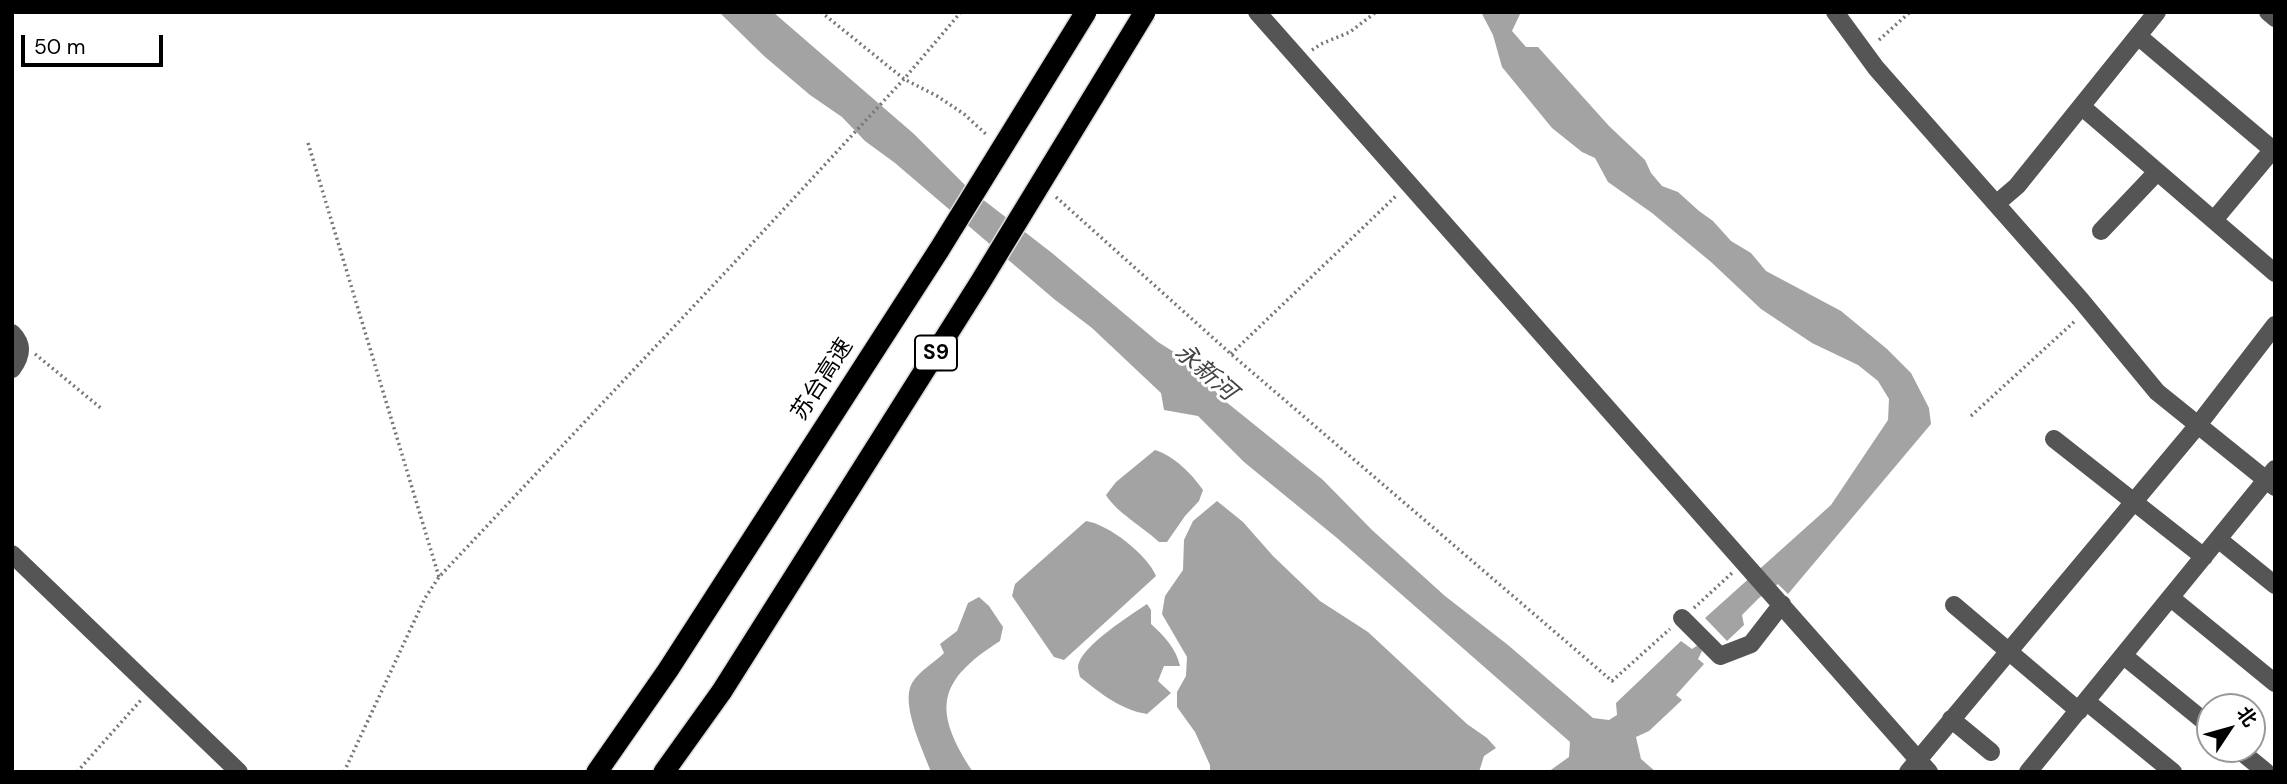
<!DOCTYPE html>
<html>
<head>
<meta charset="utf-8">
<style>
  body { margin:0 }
  #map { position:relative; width:2287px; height:784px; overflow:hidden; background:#fff; font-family:"DM Sans","Noto Sans SC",sans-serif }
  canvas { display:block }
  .frame { position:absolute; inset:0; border:14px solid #000; pointer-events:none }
  .north { position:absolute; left:2196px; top:693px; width:70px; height:70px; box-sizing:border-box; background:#fff; border:2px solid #999; border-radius:50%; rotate:54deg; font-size:19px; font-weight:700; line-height:28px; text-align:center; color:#000 }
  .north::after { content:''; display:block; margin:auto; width:24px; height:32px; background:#000; clip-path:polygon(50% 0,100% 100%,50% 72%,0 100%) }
  .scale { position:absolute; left:21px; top:35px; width:142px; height:32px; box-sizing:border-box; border:4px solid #000; border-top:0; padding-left:9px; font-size:21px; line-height:24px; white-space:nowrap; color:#000; -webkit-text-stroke:5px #fff; paint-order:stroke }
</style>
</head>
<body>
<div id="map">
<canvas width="2287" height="784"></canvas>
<div class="frame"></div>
<div class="north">北</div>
<div class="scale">50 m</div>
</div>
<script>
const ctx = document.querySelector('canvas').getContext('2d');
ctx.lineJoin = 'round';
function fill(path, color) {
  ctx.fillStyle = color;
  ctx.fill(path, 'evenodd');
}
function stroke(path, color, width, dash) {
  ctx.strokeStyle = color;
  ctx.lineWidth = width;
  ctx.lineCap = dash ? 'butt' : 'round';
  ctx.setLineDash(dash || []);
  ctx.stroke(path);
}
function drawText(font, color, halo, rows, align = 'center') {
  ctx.font = font + ' "DM Sans","Noto Sans SC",sans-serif';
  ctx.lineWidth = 6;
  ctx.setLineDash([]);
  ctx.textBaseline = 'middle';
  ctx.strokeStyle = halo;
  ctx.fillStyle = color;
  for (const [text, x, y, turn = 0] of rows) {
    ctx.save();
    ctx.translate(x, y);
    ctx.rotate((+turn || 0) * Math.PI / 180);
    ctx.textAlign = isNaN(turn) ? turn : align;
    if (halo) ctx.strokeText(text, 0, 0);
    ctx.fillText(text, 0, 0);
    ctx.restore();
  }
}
fill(new Path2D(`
  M719 12H773L914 134 968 188 1052 253 1158 342 1193 364 1220 397 1323 480 1372 530 1445 596 1508 645 1593 718 1609 720 1617 715 1616 703 1681 641 1692 649 1698 645 1702 651 1698 659 1704 664 1676 695 1682 700 1649 731 1636 737 1641 759 1656 772H1548L1569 757 1570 742 1337 538 1244 462 1198 416 1164 410 1161 393 1092 328 1054 299 895 163 865 141 842 117 810 95 764 56Z
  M1481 12H1521L1512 31 1526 47H1538L1609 126 1645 160 1651 173 1662 186 1678 192 1699 211 1713 221 1731 241 1751 253 1766 271 1841 311 1887 349 1911 373 1929 408 1931 424 1788 594 1778 584 1759 598 1742 615 1744 625 1727 641 1705 618 1831 505 1888 420 1889 399 1878 381 1858 365 1812 343 1761 309 1711 262 1652 213 1608 182 1595 158 1582 152 1552 128 1502 67 1493 35Z
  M1155 450C1174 456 1192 474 1203 490L1199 501 1185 516 1167 542H1159C1143 527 1116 512 1106 495L1116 482Z
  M1217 501 1243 522 1273 556 1320 601 1368 632 1467 724 1487 738 1496 748 1484 756 1479 772H1210V765L1195 732 1177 707V692L1186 676 1187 657 1162 614 1165 596 1183 570 1184 540 1193 521Z
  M1086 521C1108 524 1148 555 1156 576L1064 660 1054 657 1012 596 1015 584Z
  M979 597 989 606 1003 627 1000 641C937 681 932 710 973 772H931C923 750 900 704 912 683 918 672 935 662 944 653L940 644 957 631 968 603Z
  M1147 604 1151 610V624C1164 636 1176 648 1180 666H1164L1158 681 1171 693 1147 714C1121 710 1100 693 1080 677 1079 673 1078 669 1078 666 1081 646 1131 615 1147 604Z`), '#a3a3a3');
const highway = new Path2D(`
  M597 772 668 670 939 250
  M664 772 722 691`);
stroke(highway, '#dbdbdb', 24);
stroke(new Path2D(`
  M821 12 904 79 937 96 964 114 988 136
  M1879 40 1910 12
  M1312 50 1321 44 1350 32 1376 12
  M308 143 439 577
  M1056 197 1231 354 1612 681 1670 629
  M35 354 102 409
  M1231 354 1397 195
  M1971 416 2075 321
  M1694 608 1732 573
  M77 772 141 700
  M344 772 425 598 439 577 734 263 904 79 961 12`), '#777', 3.5, [2, 3.5]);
stroke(new Path2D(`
  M1257 12 1929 772
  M1835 12 1876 68 2080 299 2157 392 2275 487
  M2268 12 2275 18
  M2138 36 2273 150
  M2081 106 2275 273
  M1996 204 2017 186 2157 12
  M2214 220 2275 147
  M2101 231 2157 172
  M12 333C24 345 21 357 12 369
  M2054 439 2204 557
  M2218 539 2275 585
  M12 554 239 772
  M2171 598 2275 683
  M1954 605 2079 711
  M1682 618 1720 656 1751 644 1782 604
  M2124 656 2210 726
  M2087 702 2173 772
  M1951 719 1991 752
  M2238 749 2266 772
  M1908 772 2198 425 2275 325
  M2028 772 2275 469`), '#555', 18);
stroke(highway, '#000', 21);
const highwayBridge = new Path2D(`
  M939 250 1086 12
  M722 691 981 281 1145 12`);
stroke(highwayBridge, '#dbdbdb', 24, []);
stroke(highwayBridge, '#000', 21);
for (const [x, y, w] of [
  [936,353,42]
]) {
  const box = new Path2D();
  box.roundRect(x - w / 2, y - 17.5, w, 35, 5);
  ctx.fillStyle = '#fff';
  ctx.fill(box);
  stroke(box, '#000', 2);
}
drawText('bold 21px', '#000', null, [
  ["S9",936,353]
]);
drawText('23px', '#000', '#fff', [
  ["苏台高速",823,380,-57]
]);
drawText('italic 24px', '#444', '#fff', [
  ["永新河",1205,373,41]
]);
</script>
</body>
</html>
